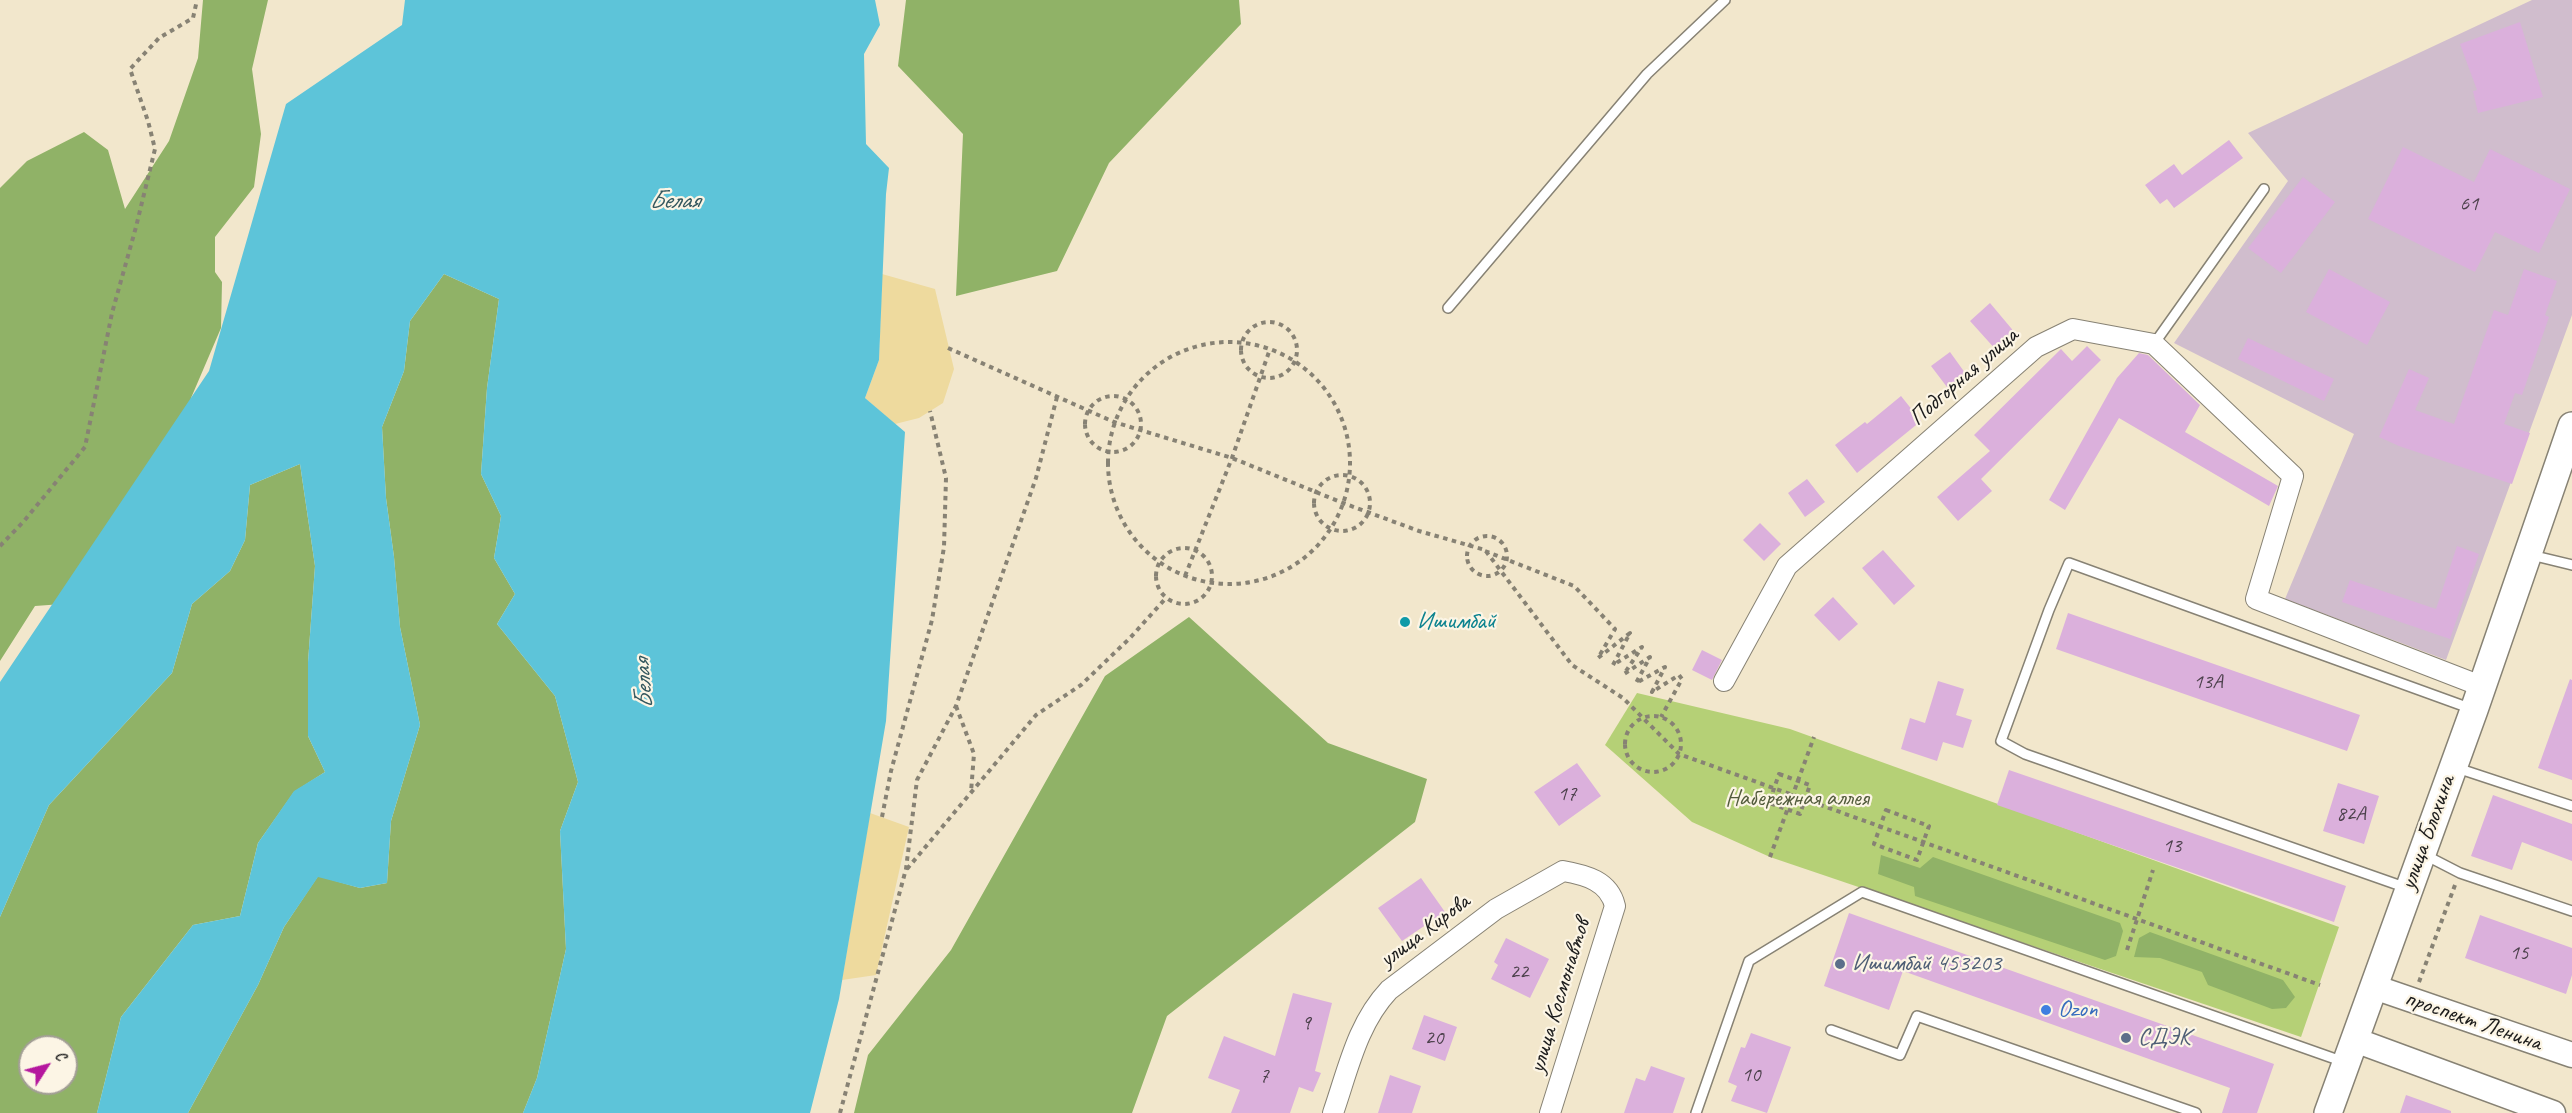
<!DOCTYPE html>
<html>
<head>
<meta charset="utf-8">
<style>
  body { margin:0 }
  #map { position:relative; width:2572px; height:1113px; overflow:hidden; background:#f2e7cc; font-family:Caveat,sans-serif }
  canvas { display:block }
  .north { position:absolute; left:18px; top:1035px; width:60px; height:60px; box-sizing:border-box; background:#fcf5e5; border:2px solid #a29e95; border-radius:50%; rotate:54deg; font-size:16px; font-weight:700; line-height:24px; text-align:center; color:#1c1c1c }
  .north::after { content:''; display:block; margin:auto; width:21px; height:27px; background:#b5179e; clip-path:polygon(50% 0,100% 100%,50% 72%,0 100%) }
</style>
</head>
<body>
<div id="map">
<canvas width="2572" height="1113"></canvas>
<div class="north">С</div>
</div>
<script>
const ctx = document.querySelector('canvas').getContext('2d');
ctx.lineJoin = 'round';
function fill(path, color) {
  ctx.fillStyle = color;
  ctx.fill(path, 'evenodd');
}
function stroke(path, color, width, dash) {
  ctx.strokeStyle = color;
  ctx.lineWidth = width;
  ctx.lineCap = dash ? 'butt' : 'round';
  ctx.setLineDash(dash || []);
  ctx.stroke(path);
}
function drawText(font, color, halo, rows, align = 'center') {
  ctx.font = font + ' Caveat,sans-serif';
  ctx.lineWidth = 4.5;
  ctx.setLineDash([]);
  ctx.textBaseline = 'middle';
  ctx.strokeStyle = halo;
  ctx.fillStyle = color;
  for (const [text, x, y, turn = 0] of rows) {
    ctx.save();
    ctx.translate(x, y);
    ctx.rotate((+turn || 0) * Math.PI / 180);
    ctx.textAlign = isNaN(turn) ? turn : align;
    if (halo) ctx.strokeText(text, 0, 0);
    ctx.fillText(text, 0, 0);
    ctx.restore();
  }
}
fill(new Path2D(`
  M2532 0H2572V315L2446 660 2285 599 2354 434 2174 343 2288 181 2248 133Z`), '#d0bdcd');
fill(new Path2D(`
  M1637 693 1790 729 2339 927 2301 1037 1770 857 1692 822 1605 745Z`), '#b5d076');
fill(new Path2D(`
  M203 0H268L252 69 261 134 254 187 215 237V272L222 282 221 328 191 398 185 462 90 602 35 606 0 661V188L27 161 84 132 108 150 125 209 169 141 198 58Z
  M906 0H1239L1241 24 1109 163 1057 271 956 296 963 134 898 66Z
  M444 274 499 299 487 388 481 474 501 516 494 558 515 594 497 624 555 696 578 782 560 831 566 949 537 1078 523 1113H188L258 985 284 927 318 876 360 888 387 883 391 821 420 725 400 627 394 557 386 498 382 427 404 371 410 321Z
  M300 464 315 566 308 662V736L325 772 294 792 258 843 240 916 193 925 121 1017 97 1113H0V917L49 805 172 673 192 604 230 571 245 540 250 485ZM30 1047H66V1083H30Z
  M1189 617 1328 743 1427 779 1415 822 1167 1016 1132 1113H854L868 1055 951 950 1105 676Z
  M1881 855 1920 868 1933 857 2120 923 2123 931 2116 956 2105 960 1915 896 1914 887 1878 874Z
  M2150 932 2283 980 2295 997 2286 1008 2272 1009 2208 985 2202 972 2160 958 2134 957 2139 938Z`), '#90b267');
fill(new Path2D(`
  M882 274 935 289 954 369 943 403 919 418 895 424 865 398 879 360Z
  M870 813 909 827 876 975 842 980Z`), '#eeda9e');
fill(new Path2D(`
  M405 0H875L880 25 864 54 866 144 889 168 886 194 879 360 865 398 905 432 886 721 839 999 810 1113H523L537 1078 566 949 560 831 578 782 555 696 497 624 515 594 494 558 501 516 481 474 487 388 499 299 444 274 410 321 404 371 382 427 386 498 394 557 400 627 420 725 391 821 387 883 360 888 318 877 284 927 258 985 188 1113H97L121 1017 193 925 240 916 258 843 294 791 325 772 308 736V662L315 566 300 464 250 485 245 540 230 571 192 604 172 673 49 805 0 917V682L209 371 286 104 402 25Z`), '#5dc4d9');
fill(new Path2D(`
  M2520 22 2543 97 2478 113 2473 91 2477 90 2460 44Z
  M2229 140 2243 158 2174 208 2167 199 2160 204 2145 185 2174 164 2182 175Z
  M2403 147 2474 182 2490 149 2570 189 2539 253 2495 232 2475 272 2368 219Z
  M2303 177 2335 202 2281 273 2248 248Z
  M2329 269 2390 302 2367 345 2306 312Z
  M2524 269 2557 281 2545 315 2549 317 2522 395 2515 393 2504 424 2530 433 2512 484 2399 446 2379 437 2409 369 2429 378 2415 410 2454 424 2494 310 2508 315Z
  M1990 303 2016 334 1997 351 1970 321Z
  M2248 338 2334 379 2324 401 2238 359Z
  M2087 346 2101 360 1981 479 1992 491 1958 521 1937 497 1990 451 1974 435 2061 349 2072 361Z
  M1950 352 1968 377 1950 391 1931 366Z
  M2139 353 2148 355 2200 405 2185 432 2278 486 2269 506 2119 418 2065 510 2049 500 2117 378Z
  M1901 396 1921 421 1857 473 1835 445 1865 422 1867 424Z
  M1807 479 1825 502 1805 517 1788 493Z
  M1760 523 1781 544 1764 561 1743 540Z
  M2457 546 2479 554 2450 639 2342 602 2350 580 2436 609Z
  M1883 550 1915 586 1894 605 1862 568Z
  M1833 597 1858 624 1839 641 1814 615Z
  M2068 613 2360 715 2347 751 2056 649Z
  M1702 650 1722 660 1712 680 1692 670Z
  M2570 679 2572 680V780L2538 768Z
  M1938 681 1964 689 1956 715 1972 720 1963 748 1943 742 1937 761 1901 749 1910 718 1925 723Z
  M1577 763 1601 796 1559 826 1534 792Z
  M2009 770 2346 886 2334 922 1997 805Z
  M2338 783 2379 796 2364 844 2323 831Z
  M2493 795 2572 824V861L2522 842 2512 870 2471 856Z
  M1421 878 1445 912 1402 941 1378 908Z
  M1849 913 2274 1064 2257 1113H2222L2230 1088 1903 971 1889 1010 1824 986Z
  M2480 915 2572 948V975L2566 994 2465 958Z
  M1506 938 1549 959 1530 998 1491 979 1498 965 1494 962Z
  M1293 993 1332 1003 1315 1071 1321 1073 1313 1092 1299 1087 1290 1113H1231L1240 1090 1208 1078 1224 1036 1275 1056Z
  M1424 1015 1457 1027 1445 1061 1412 1049Z
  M1751 1033 1791 1047 1767 1113 1731 1101 1737 1086 1728 1082 1741 1047 1745 1048Z
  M1651 1066 1685 1078 1673 1113H1624L1636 1078 1645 1081Z
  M1390 1075 1421 1086 1412 1113H1378Z
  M2406 1095 2451 1111V1113H2400Z`), '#dbb0dc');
const service = new Path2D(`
  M1448 308 1647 74 1725 0
  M2154 344 2264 189
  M2531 555 2572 565
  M2454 767 2572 806
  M2425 855 2460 873 2572 911
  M2407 888 2025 754 2001 741 2049 610 2069 563 2472 709
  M1831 1030 1900 1055 1917 1016 2196 1113
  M1696 1113 1749 961 1862 892 2344 1062`);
const minor = new Path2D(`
  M1724 681 1787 566 2036 347 2073 329 2154 344 2293 476 2256 599 2481 686
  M1333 1113C1348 1070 1357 1024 1389 990L1496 909 1563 871C1586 875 1609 881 1615 906L1550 1113`);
const tertiary = new Path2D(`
  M2374 987 2572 1055
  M2355 1040 2553 1113`);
const secondary = new Path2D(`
  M2328 1113 2474 710 2572 426`);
stroke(service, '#878274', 12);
stroke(minor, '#878274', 22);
stroke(tertiary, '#878274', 27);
stroke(secondary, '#878274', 30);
stroke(new Path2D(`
  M1241 350a28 28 0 1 1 56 0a28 28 0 1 1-56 0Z
  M1108 463a121 121 0 1 1 242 0a121 121 0 1 1-242 0Z
  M948 348 1114 422 1232 458 1343 503 1419 531 1485 550 1572 665 1623 698 1679 754 2320 985
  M1085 424a28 28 0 1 1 56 0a28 28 0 1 1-56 0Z
  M1314 503a28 28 0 1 1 56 0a28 28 0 1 1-56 0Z
  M1467 556a20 20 0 1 1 40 0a20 20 0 1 1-40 0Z
  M0 546 24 521 85 447 112 313 136 227 155 149 148 121 130 69 159 38 193 18 197 0
  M1156 576a28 28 0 1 1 56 0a28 28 0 1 1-56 0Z
  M1485 551 1574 586 1615 629 1598 658 1630 633 1613 665 1642 647 1624 674 1650 657 1636 683 1665 667 1652 692 1679 675 1682 679 1661 717
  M1185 576 1232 458 1270 349
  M956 706 974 754 971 792
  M1625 744a28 28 0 1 1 56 0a28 28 0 1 1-56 0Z
  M1779 774 1810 785 1800 814 1769 803Z
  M1886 810 1929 826 1917 860 1874 844Z
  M882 817 891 771 932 620 944 547 946 478 930 411
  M1770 857 1814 737
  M907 869 1036 715 1081 685 1130 638 1166 598
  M2127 950 2153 870
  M2419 982 2455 885
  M840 1113 906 869 917 780 956 706 1036 478 1057 397`), '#878274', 4, [4.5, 4.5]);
stroke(service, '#fff', 9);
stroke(minor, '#fff', 20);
stroke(tertiary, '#fff', 24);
stroke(secondary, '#fff', 27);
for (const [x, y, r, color] of [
  [1405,622,6,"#0f9aa8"],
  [1840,964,6,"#5c6f8a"],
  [2046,1010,6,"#3f7fe0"],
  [2126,1038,6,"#5c6f8a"]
]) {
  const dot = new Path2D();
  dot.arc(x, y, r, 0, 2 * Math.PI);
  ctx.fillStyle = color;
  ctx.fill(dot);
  stroke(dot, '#fcf5e5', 2);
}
drawText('21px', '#4c414c', null, [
  ["61",2469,204],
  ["13А",2208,682],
  ["17",1567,794],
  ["82А",2351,814],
  ["13",2172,846],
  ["15",2519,953],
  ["22",1519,972],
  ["9",1306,1023],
  ["20",1434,1038],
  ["10",1751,1075],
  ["7",1264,1076]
]);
drawText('24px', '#1c1c1c', '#fcf5e5', [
  ["Подгорная улица",1964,377,-41],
  ["улица Блохина",2428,833,-70],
  ["улица Кирова",1425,931,-37],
  ["улица Космонавтов",1560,996,-73],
  ["проспект Ленина",2473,1021,19]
]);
drawText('24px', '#0d838f', '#fcf5e5', [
  ["Ишимбай",1417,622]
], 'left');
drawText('24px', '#525b3c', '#fcf5e5', [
  ["Набережная аллея",1797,799]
]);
drawText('24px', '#4e5e75', '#fcf5e5', [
  ["Ишимбай 453203",1852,964],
  ["СДЭК",2138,1038]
], 'left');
drawText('24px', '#366cbe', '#fcf5e5', [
  ["Ozon",2058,1010]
], 'left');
drawText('italic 26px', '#33575e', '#fcf5e5', [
  ["Белая",674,201],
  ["Белая",644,684,-94]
]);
</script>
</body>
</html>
